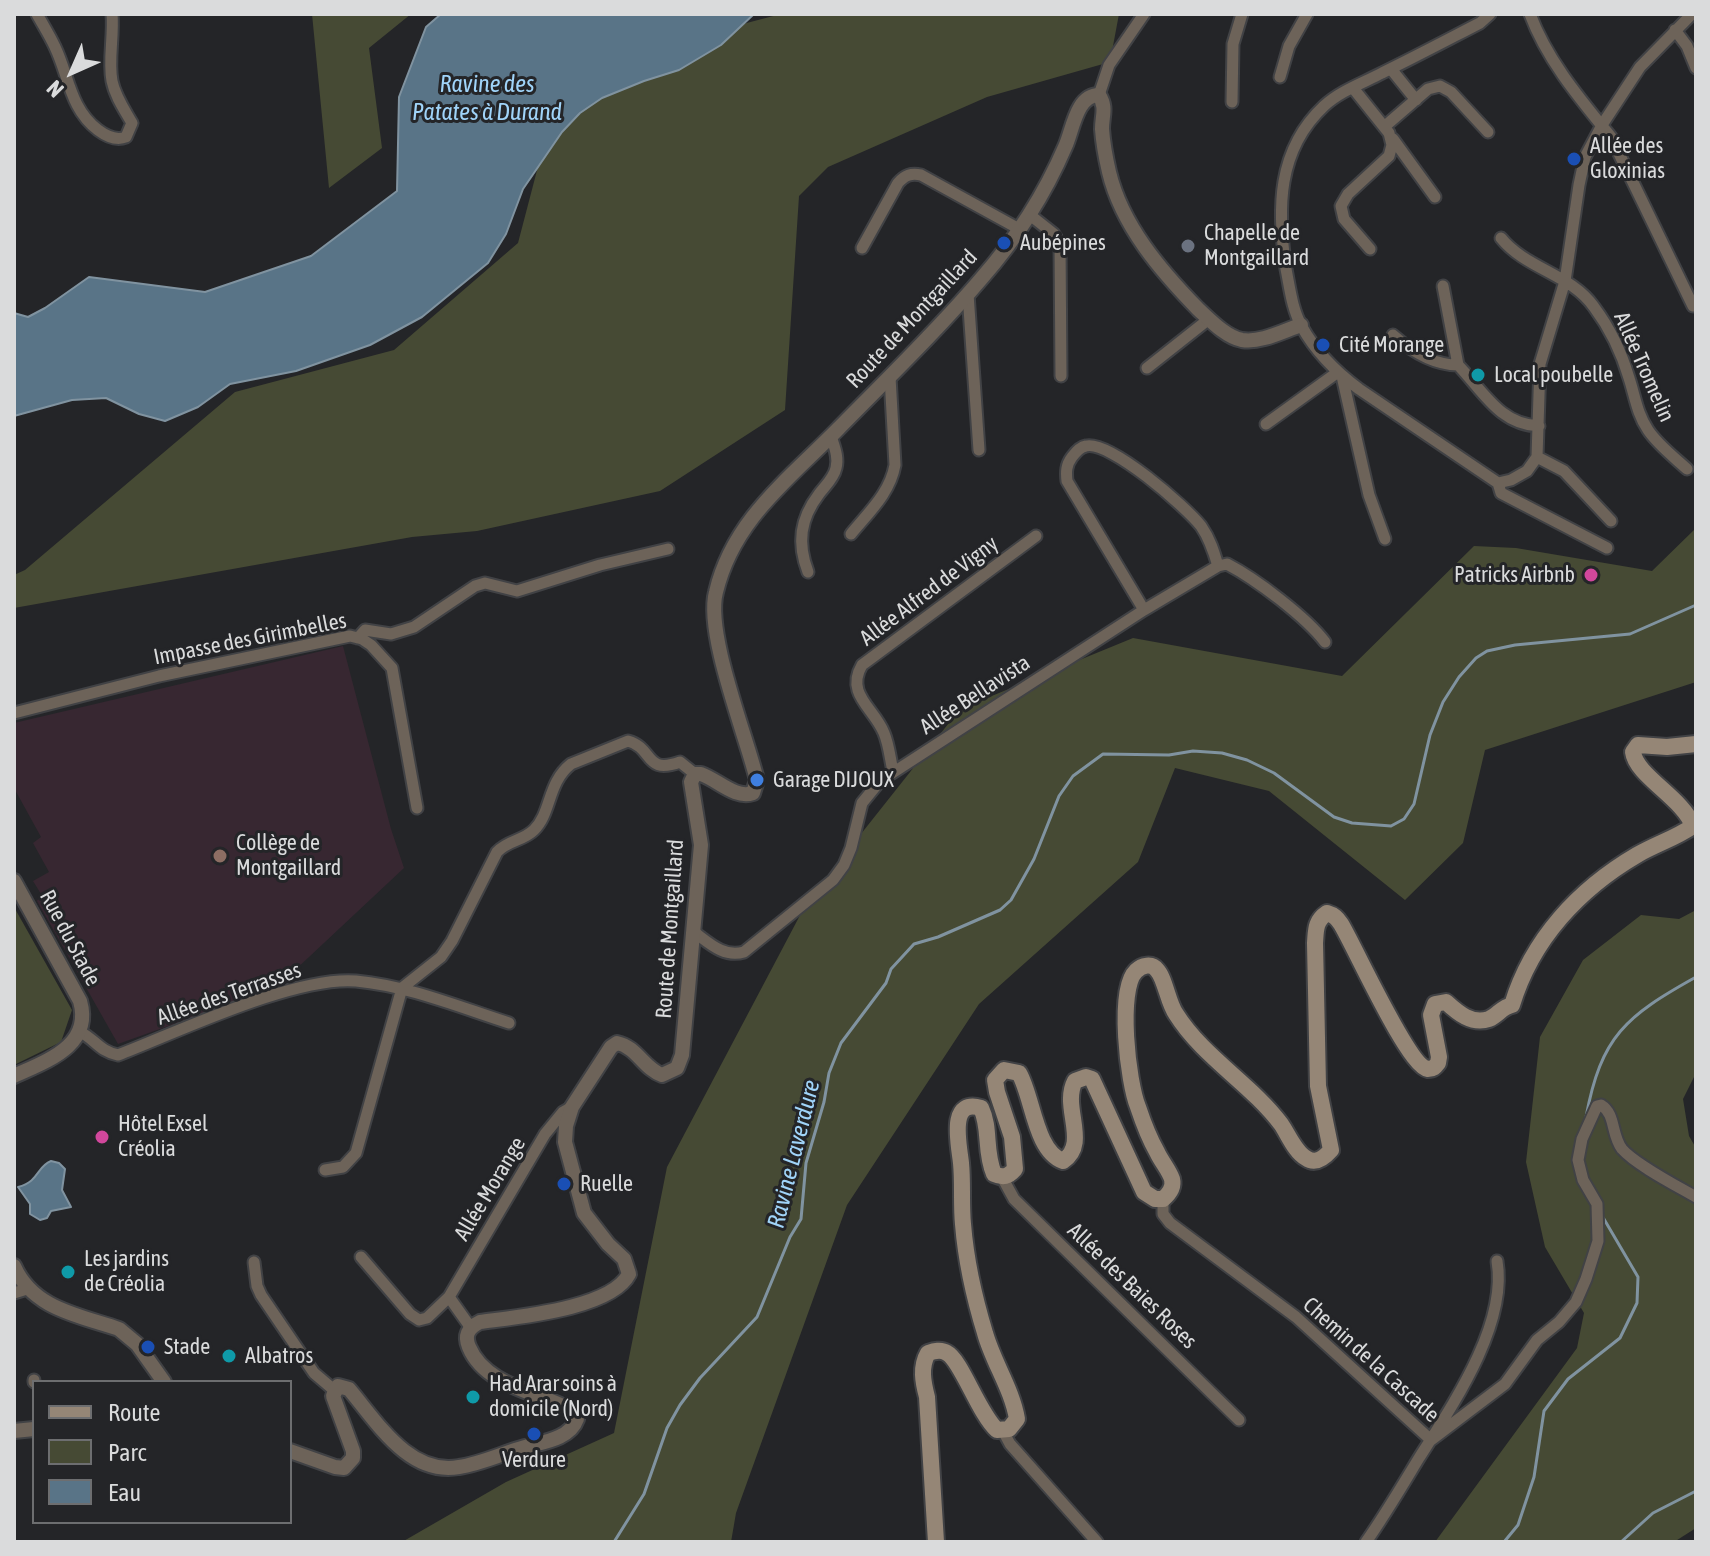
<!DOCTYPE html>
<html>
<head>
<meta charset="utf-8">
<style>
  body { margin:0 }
  #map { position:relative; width:1710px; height:1556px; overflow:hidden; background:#242528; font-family:"Asap Condensed",sans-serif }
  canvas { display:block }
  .frame { position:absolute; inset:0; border:16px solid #dadbdc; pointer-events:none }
  .legend { position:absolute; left:32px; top:1380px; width:260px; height:144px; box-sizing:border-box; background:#242528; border:2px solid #6d6e70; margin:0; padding:10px 14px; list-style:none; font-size:24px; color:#dadbdc }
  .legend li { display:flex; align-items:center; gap:16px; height:40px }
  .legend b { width:40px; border:2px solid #6d6e70 }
  .north { position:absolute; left:32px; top:32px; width:80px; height:80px; -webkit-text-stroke:6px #242528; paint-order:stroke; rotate:225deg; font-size:22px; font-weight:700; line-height:32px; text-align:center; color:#dadbdc }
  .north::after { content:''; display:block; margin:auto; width:28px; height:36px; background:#dadbdc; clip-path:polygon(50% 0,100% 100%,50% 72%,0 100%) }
</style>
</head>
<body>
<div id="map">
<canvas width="1710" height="1556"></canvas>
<div class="frame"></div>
<ul class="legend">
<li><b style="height:10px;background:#958676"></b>Route</li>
<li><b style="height:22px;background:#464a34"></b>Parc</li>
<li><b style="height:22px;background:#597487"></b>Eau</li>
</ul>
<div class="north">N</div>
</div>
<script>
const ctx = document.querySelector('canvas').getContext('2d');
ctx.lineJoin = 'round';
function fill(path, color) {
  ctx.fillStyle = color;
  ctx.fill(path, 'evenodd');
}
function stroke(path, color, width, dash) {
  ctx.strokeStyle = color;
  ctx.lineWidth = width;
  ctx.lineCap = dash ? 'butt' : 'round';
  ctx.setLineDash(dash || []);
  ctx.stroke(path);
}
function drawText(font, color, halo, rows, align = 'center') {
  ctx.font = font + ' "Asap Condensed",sans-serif';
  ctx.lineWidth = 6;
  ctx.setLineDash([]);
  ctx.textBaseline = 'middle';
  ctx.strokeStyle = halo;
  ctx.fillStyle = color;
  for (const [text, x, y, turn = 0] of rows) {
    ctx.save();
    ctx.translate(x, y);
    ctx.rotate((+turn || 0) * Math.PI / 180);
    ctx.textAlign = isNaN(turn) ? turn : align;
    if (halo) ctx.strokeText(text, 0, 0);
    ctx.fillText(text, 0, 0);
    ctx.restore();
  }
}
fill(new Path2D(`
  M343 646 391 829 404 868 277 987 118 1044 37 901 41 894 33 881 49 872 33 843 41 837 14 788V723Z`), '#372731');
fill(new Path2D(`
  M312 14H411L369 48 382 148 329 188Z
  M781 14H1119L1110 62 987 97 828 167 799 196 785 410 660 491 477 531 412 537 14 608V575L25 570 235 392 394 350 518 243 563 71Z
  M1696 528V682L1485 750 1463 843 1405 900 1269 791 1175 768 1138 862 979 1004 847 1205 736 1513 731 1542H402L506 1482 614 1433 667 1167 807 902 960 709 1133 638 1342 676 1474 546 1516 548 1652 571Z
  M14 907 72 1010 61 1042 14 1065Z
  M1696 910V1073L1683 1099 1689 1136 1696 1148V1528L1674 1542H1435L1577 1348 1584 1313 1545 1247 1526 1162 1540 1037 1583 960 1641 915 1679 919Z`), '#464a34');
const water = new Path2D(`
  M441 14H754L721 45 679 70 644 81 602 98 580 113 562 132 523 189 506 234 488 263 422 317 370 345 296 371 230 384 198 407 165 421 139 414 106 398 72 400 14 416V313L28 317 45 308 89 277 205 292 311 256 397 191 399 97 426 27Z
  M51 1161 59 1163 65 1169 62 1190 71 1207 51 1211 47 1218 40 1220 30 1214V1204L18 1187C40 1181 36 1167 51 1161Z`);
fill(water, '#597487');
stroke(water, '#8093a0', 2);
stroke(new Path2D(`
  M1586 1117C1601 1036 1626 1016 1696 977
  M614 1542 644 1494 667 1428 680 1405 700 1378 757 1317 790 1237 801 1219 806 1163 824 1102 829 1073 841 1043 886 983 891 969 914 944 938 937 1000 910 1011 900 1034 859 1059 796 1073 776 1103 754 1169 755 1193 751 1222 753 1247 760 1274 773 1334 817 1352 823 1391 826 1404 819 1414 804 1430 735 1443 702 1459 677 1476 658 1487 651 1515 645 1630 634 1696 605
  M1504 1542 1518 1525 1534 1477 1544 1411 1568 1379 1620 1338 1637 1303 1638 1277 1601 1214
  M1621 1542 1653 1513 1696 1491`), '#8093a0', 3);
const minor = new Path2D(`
  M37 14C43 25 50 36 55 47 69 76 70 109 98 130 106 136 116 141 126 137L132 123C124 109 115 96 112 81 108 60 114 36 112 14
  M1490 14 1480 23C1447 40 1415 57 1382 73 1363 83 1340 91 1324 106 1277 150 1277 209 1286 269 1290 289 1292 309 1302 327 1316 352 1336 372 1359 389L1498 483 1511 480 1527 471 1537 457 1540 364 1565 281 1579 185 1585 157 1602 125 1640 67 1692 14
  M1530 14C1547 60 1580 99 1611 137L1693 306
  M1675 30 1687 46 1696 68
  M1391 69 1416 100
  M1280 77 1289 46 1307 14
  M1353 88 1389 133 1392 145 1389 156 1348 194 1341 206 1344 219 1370 249
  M1099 95 1109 65 1144 14
  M1232 102 1233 44 1242 14
  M1384 127 1428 89 1440 86 1451 92 1488 132
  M1393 139 1435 197
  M1030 215 1054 234 1060 244 1061 376
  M1501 238C1526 269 1571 274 1594 307 1609 327 1622 354 1629 378 1635 396 1637 414 1648 430 1658 445 1674 457 1687 469
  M862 248 898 183C905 175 911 173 921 175L1021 230
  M1443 286 1458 365
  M968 294 979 450
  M1393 335C1410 350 1434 365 1458 365 1483 391 1500 425 1539 426
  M1147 368 1209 319
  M1342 376 1369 495 1385 539
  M1266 424 1338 372
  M1537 457 1564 471 1611 521
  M1498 483 1501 493 1607 548
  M851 534C869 512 890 493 895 465L890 377
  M808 572C797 543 800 519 819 494 825 486 834 478 836 468 839 457 834 446 831 436
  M1144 610 1067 481C1066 472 1066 465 1072 457 1075 453 1080 447 1086 446 1110 440 1186 507 1201 526 1210 539 1214 552 1218 566
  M358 638 365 630 391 634 414 627 475 586 485 583 517 591 600 565 668 549
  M14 713 159 676 350 636 362 639 371 645 392 668 417 808
  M893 771C890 758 889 745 884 733 874 708 845 694 862 665L1036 536
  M694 932C709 943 724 958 744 952L833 880 844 865 851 848 862 803 880 781 1144 610 1218 566 1227 564C1256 579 1306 617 1325 642
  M79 1031C96 1040 99 1051 118 1055 178 1032 294 976 356 981 409 986 459 1007 509 1023
  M325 1170 343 1167 356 1153 402 988 441 957 452 941 497 852C508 840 523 841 534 830 552 812 547 783 571 764L628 741C654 748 644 775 680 762L695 774
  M1002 1177 1014 1199 1239 1420
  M1163 1199V1214L1170 1223 1296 1317 1431 1440 1505 1384 1537 1340 1559 1322 1576 1302 1586 1279 1598 1241 1597 1204 1583 1180 1578 1160 1582 1139 1597 1106 1601 1105C1616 1114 1611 1135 1622 1149 1636 1165 1677 1186 1696 1197
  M361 1257 410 1314 419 1320 427 1318 449 1297 545 1134 563 1112 572 1107
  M254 1262 257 1286 261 1295 314 1373 334 1390
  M14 1293 27 1289
  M449 1297 471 1328
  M34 1380V1382
  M1003 1431 1010 1444 1097 1542
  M1366 1542C1385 1515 1402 1486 1419 1458 1452 1406 1508 1325 1497 1261`);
const tertiary = new Path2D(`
  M14 881 80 1001C93 1046 46 1061 14 1076
  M14 1266C33 1309 78 1315 119 1329L137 1344 164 1382
  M14 1431 34 1429
  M290 1451 335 1467 344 1468 353 1458V1451L333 1396 338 1386 349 1389C377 1422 409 1476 459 1467 481 1464 503 1453 525 1447 543 1442 570 1439 577 1419L571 1410C538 1392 485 1386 469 1347 464 1335 468 1328 480 1322 516 1317 611 1309 629 1274L624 1259 608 1244 584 1213 565 1142 566 1126 572 1107 611 1047 617 1043C637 1047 644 1069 662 1075L677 1068 682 1055 701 845 691 782 695 774H701C718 780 735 799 753 793L757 780C746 735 705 633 716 592 733 520 789 479 838 429 886 380 936 332 981 279 1016 239 1044 196 1065 147 1073 130 1076 95 1099 95 1107 108 1102 115 1102 129 1103 143 1106 159 1109 172 1122 226 1161 271 1198 309 1210 320 1226 337 1242 340 1261 343 1283 331 1301 325`);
const secondary = new Path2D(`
  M936 1542 927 1397C923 1382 920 1367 928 1353 934 1351 941 1349 947 1353 961 1360 979 1414 997 1430L1009 1429 1017 1419C1012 1389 993 1362 985 1333 974 1297 966 1261 963 1224 961 1204 963 1183 961 1163 959 1144 948 1098 981 1108 991 1129 984 1150 994 1174 1003 1178 1008 1177 1015 1169L1012 1137 997 1092 995 1080 1004 1070 1019 1073C1033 1097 1035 1151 1063 1161 1090 1143 1061 1107 1075 1081L1086 1077 1092 1079 1144 1192 1155 1199H1163C1169 1194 1174 1187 1172 1179 1169 1170 1161 1161 1157 1152 1149 1138 1143 1122 1138 1107 1128 1083 1117 989 1136 971 1142 965 1152 963 1157 970 1165 978 1168 1003 1176 1014 1203 1057 1251 1084 1281 1124 1288 1134 1295 1152 1306 1158 1316 1165 1324 1158 1331 1150L1318 1086 1315 943C1316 930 1315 921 1327 913 1334 915 1337 918 1341 924 1354 945 1408 1066 1428 1069 1433 1069 1435 1067 1438 1063L1439 1057 1431 1015 1435 1004 1446 1002C1458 1013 1472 1025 1489 1019 1498 1015 1502 1007 1512 1005 1532 939 1579 889 1637 855 1656 844 1676 838 1693 826 1683 798 1636 776 1633 752L1638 745 1667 747 1696 744`);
stroke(minor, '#414245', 15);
stroke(tertiary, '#414245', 18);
stroke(secondary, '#414245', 20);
stroke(minor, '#6d6359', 11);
stroke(tertiary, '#6d6359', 14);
stroke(secondary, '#958676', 16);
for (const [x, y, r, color] of [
  [1574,159,8,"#1a4fb4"],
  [1004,243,8,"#1a4fb4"],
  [1188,246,8,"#6b7280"],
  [1323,345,8,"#1a4fb4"],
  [1478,375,8,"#0f9aa8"],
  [1591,575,8,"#d1479c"],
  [757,780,8,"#3f7fe0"],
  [220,856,8,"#8d6e63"],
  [102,1137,8,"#d1479c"],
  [564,1184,8,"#1a4fb4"],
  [68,1272,8,"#0f9aa8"],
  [148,1347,8,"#1a4fb4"],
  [229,1356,8,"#0f9aa8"],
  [473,1397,8,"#0f9aa8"],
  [534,1434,8,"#1a4fb4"]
]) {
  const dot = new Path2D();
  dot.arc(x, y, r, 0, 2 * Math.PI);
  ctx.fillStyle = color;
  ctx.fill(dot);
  stroke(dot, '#242528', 3);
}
drawText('22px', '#dadbdc', '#242528', [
  ["Allée des",1590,146],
  ["Gloxinias",1590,171],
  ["Chapelle de",1204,233],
  ["Montgaillard",1204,258],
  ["Aubépines",1020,243],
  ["Cité Morange",1339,345],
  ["Local poubelle",1494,375],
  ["Patricks Airbnb",1575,575,"right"],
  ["Garage DIJOUX",773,780],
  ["Collège de",236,843],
  ["Montgaillard",236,868],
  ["Hôtel Exsel",118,1124],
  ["Créolia",118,1149],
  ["Ruelle",580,1184],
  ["Les jardins",84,1259],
  ["de Créolia",84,1284],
  ["Stade",164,1347],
  ["Albatros",245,1356],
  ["Had Arar soins à",489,1384],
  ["domicile (Nord)",489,1409],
  ["Verdure",534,1460,"center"]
], 'left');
drawText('22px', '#dadbdc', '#242528', [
  ["Route de Montgaillard",912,319,-47],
  ["Allée Tromelin",1644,367,66],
  ["Allée Alfred de Vigny",929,591,-37],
  ["Impasse des Girimbelles",250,639,-11],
  ["Allée Bellavista",975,695,-33],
  ["Route de Montgaillard",670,929,-86],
  ["Rue du Stade",70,938,62],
  ["Allée des Terrasses",229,994,-19],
  ["Allée Morange",490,1189,-59],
  ["Allée des Baies Roses",1132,1286,44],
  ["Chemin de la Cascade",1371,1360,42]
]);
drawText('italic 24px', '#a0d4f9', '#242528', [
  ["Ravine des",487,84],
  ["Patates à Durand",487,112],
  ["Ravine Laverdure",794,1154,-76]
]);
</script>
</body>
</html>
